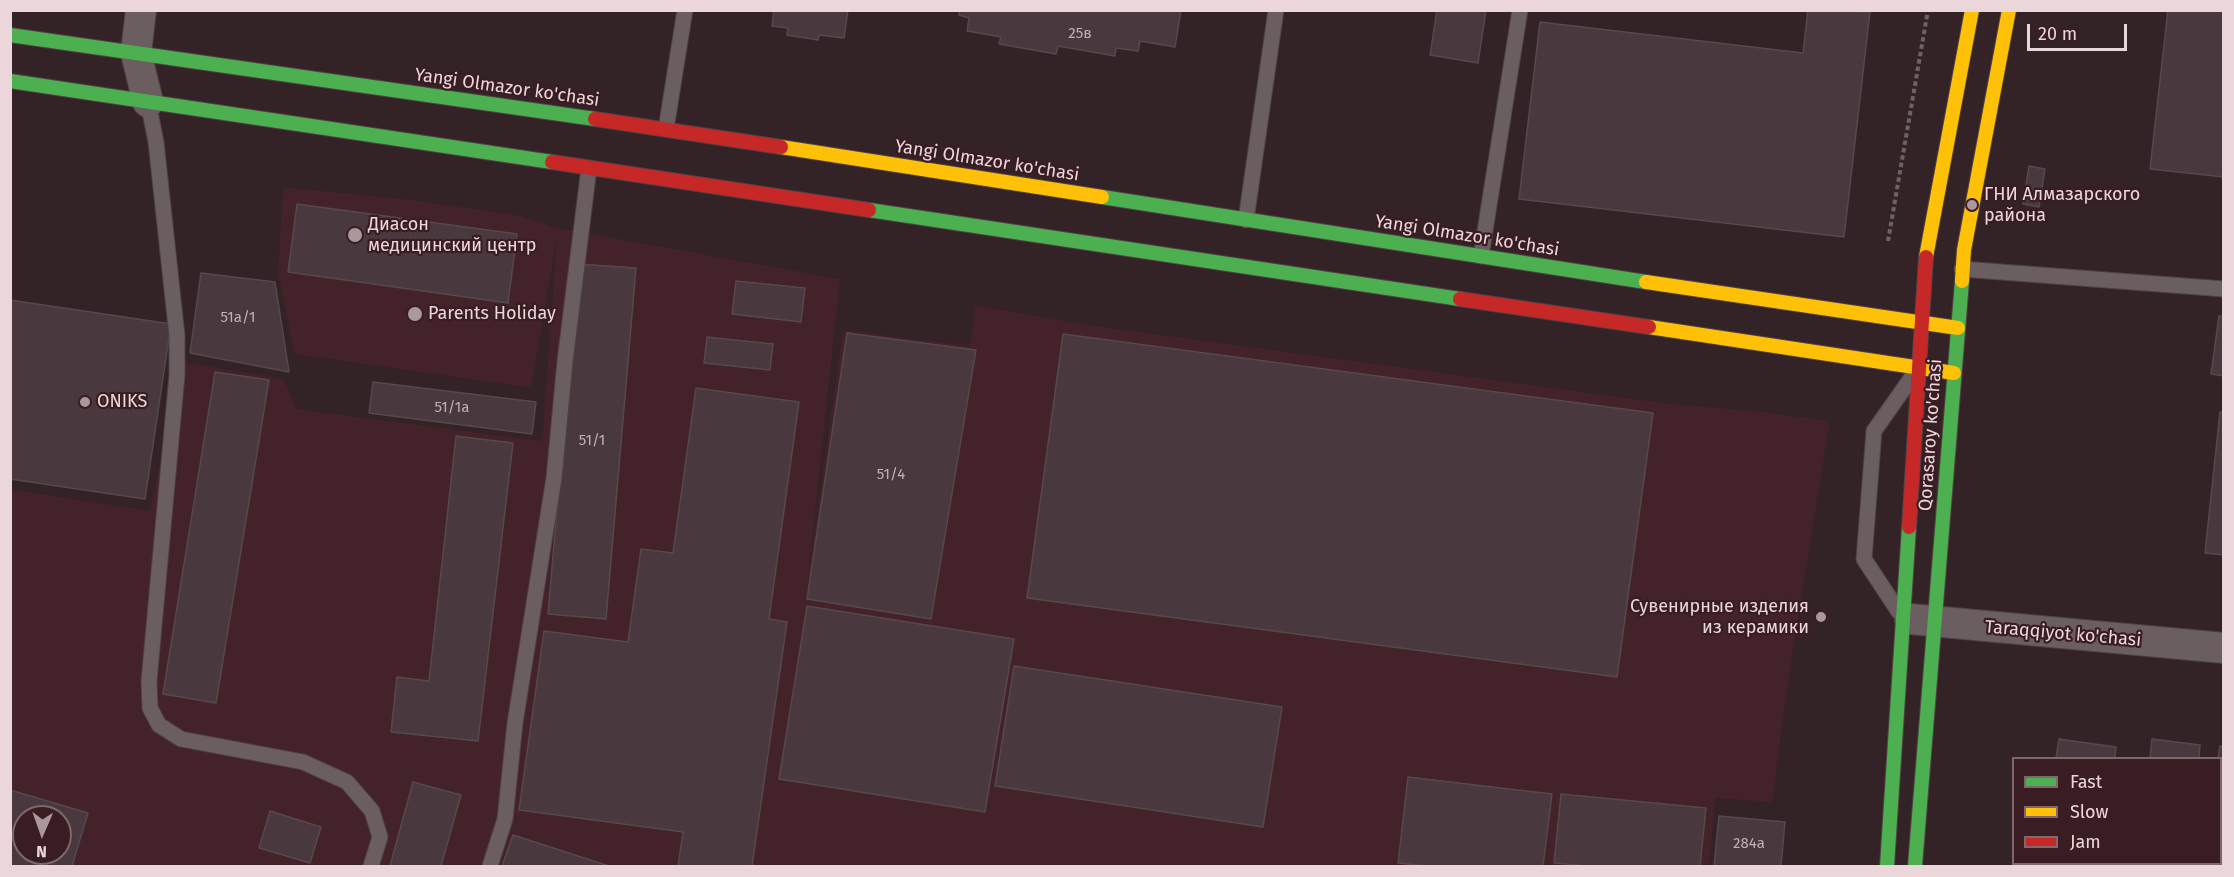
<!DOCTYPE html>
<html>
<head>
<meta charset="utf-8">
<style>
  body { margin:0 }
  #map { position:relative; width:2234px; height:877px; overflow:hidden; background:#332326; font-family:"Fira Sans",sans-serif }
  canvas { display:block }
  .frame { position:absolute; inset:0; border:12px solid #ebd7da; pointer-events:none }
  .legend { position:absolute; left:2012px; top:757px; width:210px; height:108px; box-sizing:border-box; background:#391d23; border:2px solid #80676c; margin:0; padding:8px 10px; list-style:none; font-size:18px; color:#ebd7da }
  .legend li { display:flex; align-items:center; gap:12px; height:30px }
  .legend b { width:30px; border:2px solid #80676c }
  .north { position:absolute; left:12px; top:805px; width:60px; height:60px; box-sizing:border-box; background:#391d23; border:2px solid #80676c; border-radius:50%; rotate:182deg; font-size:16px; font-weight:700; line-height:24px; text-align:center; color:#ebd7da }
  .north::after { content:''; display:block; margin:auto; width:21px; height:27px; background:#ab989b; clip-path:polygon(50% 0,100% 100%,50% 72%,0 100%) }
  .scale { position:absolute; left:2027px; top:24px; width:100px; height:27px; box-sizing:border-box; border:3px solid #ebd7da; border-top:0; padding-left:8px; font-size:18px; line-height:21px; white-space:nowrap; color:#ebd7da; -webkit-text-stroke:4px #391d23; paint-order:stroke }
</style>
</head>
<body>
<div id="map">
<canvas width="2234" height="877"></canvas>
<div class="frame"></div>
<ul class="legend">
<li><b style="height:8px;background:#4caf50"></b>Fast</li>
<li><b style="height:8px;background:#ffc107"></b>Slow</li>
<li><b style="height:8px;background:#c62828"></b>Jam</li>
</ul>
<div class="north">N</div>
<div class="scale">20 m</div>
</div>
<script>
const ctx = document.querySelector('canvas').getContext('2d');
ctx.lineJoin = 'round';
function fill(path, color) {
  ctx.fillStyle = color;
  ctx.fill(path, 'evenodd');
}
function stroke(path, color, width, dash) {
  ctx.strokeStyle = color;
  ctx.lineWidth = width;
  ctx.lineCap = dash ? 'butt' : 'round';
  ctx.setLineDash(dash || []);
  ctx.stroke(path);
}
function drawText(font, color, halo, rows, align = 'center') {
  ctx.font = font + ' "Fira Sans",sans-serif';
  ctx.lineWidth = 4.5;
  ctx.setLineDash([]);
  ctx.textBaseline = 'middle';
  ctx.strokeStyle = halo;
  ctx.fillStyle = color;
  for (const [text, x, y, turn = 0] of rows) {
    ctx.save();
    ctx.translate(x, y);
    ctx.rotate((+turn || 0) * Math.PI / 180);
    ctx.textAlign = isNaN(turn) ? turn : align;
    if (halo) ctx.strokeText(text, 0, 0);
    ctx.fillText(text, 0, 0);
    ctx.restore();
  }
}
fill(new Path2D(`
  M283 187 412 200 516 215 558 228 840 279 809 570 843 330 970 346 975 305 1081 324 1671 404 1755 411 1830 421 1791 661 1772 802 1715 798 1709 866H11L10 489 150 511 181 362 284 379 296 409 542 441 557 238 531 388 295 354 278 273ZM24 817H60V853H24Z`), '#432229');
const building = new Path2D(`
  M774 10H848L844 38 819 35 818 40 787 35 788 28 772 26Z
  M960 10H1181L1175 47 1140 41 1138 51 1116 48 1115 56 1058 46 1056 54 999 44 1001 37 967 31 969 18 959 15Z
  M1437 10H1486L1478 63 1430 55Z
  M1808 10 1870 12 1844 237 1519 199 1540 22 1803 53Z
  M2168 10H2224V177L2150 169Z
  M2029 166 2045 169 2039 207 2023 204Z
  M297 204 517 234 508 303 288 272Z
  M578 264 636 268 606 619 548 614Z
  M201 273 275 282 289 372 190 353Z
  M736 281 805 288 801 322 732 314Z
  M10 300 171 324 145 499 10 479Z
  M2219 316 2224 317V376L2211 374Z
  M847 333 976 350 931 619 807 599Z
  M1063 334 1653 413 1617 677 1027 598Z
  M707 337 773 344 770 370 704 363Z
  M215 372 269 380 216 703 163 694Z
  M373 382 536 402 532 434 369 413Z
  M696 388 799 402 769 619 787 622 752 866H678L683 832 519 810 544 631 628 642 641 549 673 553Z
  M2220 412H2224V555L2205 553Z
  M456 436 513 443 478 741 391 732 397 677 429 681Z
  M807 606 1014 639 985 812 779 779Z
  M1014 666 1282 707 1263 827 995 786Z
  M2059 739 2116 747 2115 758H2056Z
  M2152 739 2200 745 2199 758H2150Z
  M2220 746 2224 747V796H2220V758H2218Z
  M1408 777 1552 794 1543 866H1427L1398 863Z
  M413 782 461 795 441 866H390Z
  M10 790 88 813 72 866H10ZM24 817H60V853H24Z
  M1561 794 1706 808 1700 866H1587L1554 863Z
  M270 811 321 827 310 863 259 848Z
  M1719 816 1785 822 1781 866H1714Z
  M513 835 609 866H502Z
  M2042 864H2101V866H2042Z`);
fill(building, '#49393e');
stroke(building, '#56494d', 1.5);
const lane = new Path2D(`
  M148 102 156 142 177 336V375L149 681 150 708 159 725 181 739 303 762 347 782 372 811 380 837 371 866
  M666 129 685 10
  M1246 220 1276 10
  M1481 256 1520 10
  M1962 269 2224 289
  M1899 612 1864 559 1874 431 1912 377
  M490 866 505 819 515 723 554 478 565 361 589 168`);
const street = new Path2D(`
  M141 10 136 53 148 102
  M1910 619 2224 648`);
const fast = new Path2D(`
  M10 35 595 119
  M10 81 552 162
  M1102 197 1646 282
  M869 210 1460 299
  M1887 866 1909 527
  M1915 866 1962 281`);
const slow = new Path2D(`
  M781 147 1102 197
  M1926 257 1972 10
  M1962 281 1964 250 2009 10
  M1646 282 1958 328
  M1649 327 1954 373`);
const jam = new Path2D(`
  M595 119 781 147
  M552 162 869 210
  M1460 299 1649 327
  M1909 527 1926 257`);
stroke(lane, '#504144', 17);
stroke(street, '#504144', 32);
stroke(fast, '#504144', 16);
stroke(slow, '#504144', 16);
stroke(jam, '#504144', 16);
stroke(new Path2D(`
  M1888 241 1928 10`), '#6e6364', 4, [4.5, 3]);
stroke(lane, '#6b5e61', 15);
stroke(street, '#6b5e61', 30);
stroke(fast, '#4caf50', 14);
stroke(slow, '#ffc107', 14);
stroke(jam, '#c62828', 14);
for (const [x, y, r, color] of [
  [1972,205,6,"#ab989b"],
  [355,235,8,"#ab989b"],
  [415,314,8,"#ab989b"],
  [85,402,6,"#ab989b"],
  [1821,617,6,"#ab989b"]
]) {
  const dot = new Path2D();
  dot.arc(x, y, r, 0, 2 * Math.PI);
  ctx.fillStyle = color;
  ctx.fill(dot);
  stroke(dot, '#391d23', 2);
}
drawText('15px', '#c2b0b3', null, [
  ["25в",1080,34],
  ["51a/1",238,318],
  ["51/1a",452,408],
  ["51/1",592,441],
  ["51/4",891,475],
  ["284а",1749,844]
]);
drawText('18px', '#ebd7da', '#391d23', [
  ["Yangi Olmazor ko'chasi",507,88,8],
  ["Yangi Olmazor ko'chasi",987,161,9],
  ["Yangi Olmazor ko'chasi",1467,236,9],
  ["Qorasaroy ko'chasi",1931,435,-86],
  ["Taraqqiyot ko'chasi",2063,634,5]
]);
drawText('18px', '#ebd7da', '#391d23', [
  ["ГНИ Алмазарского",1984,195],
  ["района",1984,216],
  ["Диасон",368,225],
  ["медицинский центр",368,246],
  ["Parents Holiday",428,314],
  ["ONIKS",97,402],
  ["Сувенирные изделия",1809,607,"right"],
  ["из керамики",1809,628,"right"]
], 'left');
</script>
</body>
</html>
